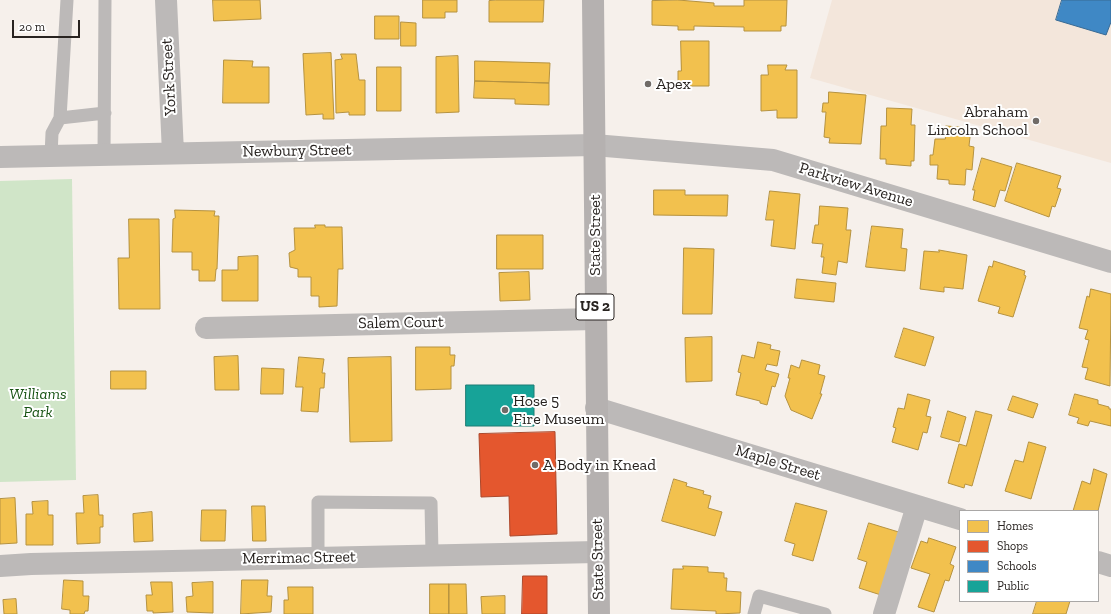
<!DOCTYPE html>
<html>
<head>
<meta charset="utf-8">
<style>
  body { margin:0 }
  #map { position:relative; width:1111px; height:614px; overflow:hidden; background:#f6f0eb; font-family:"Zilla Slab",serif }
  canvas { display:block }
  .legend { position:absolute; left:959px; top:510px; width:140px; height:92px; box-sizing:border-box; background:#fff; border:1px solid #a9a7a6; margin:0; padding:5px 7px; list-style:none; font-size:12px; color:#282320 }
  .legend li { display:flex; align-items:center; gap:8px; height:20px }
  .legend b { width:20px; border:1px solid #a9a7a6 }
  .scale { position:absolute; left:12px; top:20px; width:68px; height:18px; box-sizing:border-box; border:2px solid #282320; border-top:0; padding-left:5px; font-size:12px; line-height:14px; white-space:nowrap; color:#282320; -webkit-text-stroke:3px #fff; paint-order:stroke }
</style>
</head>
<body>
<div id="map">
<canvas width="1111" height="614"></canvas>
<ul class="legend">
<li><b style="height:11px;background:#f2c14e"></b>Homes</li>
<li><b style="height:11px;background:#e4572e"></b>Shops</li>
<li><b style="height:11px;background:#3f88c5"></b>Schools</li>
<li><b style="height:11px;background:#17a398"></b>Public</li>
</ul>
<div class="scale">20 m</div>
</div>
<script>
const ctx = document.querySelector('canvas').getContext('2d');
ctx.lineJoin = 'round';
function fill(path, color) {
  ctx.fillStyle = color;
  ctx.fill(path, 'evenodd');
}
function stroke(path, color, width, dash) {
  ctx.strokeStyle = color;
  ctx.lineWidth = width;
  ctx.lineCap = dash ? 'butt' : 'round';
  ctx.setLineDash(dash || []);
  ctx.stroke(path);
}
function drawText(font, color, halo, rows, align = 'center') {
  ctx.font = font + ' "Zilla Slab",serif';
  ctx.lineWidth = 4;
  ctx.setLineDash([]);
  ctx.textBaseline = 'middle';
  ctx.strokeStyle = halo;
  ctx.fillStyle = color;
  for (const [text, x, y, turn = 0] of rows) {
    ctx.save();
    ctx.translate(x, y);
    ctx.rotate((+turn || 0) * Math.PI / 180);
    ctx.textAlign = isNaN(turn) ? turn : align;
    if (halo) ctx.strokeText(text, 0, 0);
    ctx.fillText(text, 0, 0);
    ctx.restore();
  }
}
fill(new Path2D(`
  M832 0H1111V163L810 78Z`), '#f3e6db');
fill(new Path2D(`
  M72 179 76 480 0 482V181Z`), '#d0e5c8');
const homes = new Path2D(`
  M213 0H260L261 19 214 21Z
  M423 0H457V12H445V18H423Z
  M496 0H544L543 22H489V1Z
  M678 0 714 3V6H744V0H787L786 26H781V31H744V27L694 26V30H678V26L652 25V1Z
  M375 16H399V39H375Z
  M401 22 416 23V46H401Z
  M681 41H709V86H678V71H681Z
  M331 53 334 119H323V114L306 115 303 54Z
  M341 54H356L359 80H365V115H349V112L336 113 335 60 342 59Z
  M458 56 459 112 436 113V57Z
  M224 60 253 61 252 67H269V103H223Z
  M475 61 550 63 549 83 475 81Z
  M768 65H787L785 70H797V118H777V110L761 111V75H768Z
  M377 67H401V111H377Z
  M475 81 549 83V105L515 104V99L474 98Z
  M829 92 866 95 861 144 829 143 830 138 824 137 826 112H822L823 103H828Z
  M887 108 912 109 911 125H915L914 161H911V166L886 164V159H880L881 126H886Z
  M946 126 971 128 969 146 974 147 972 170 966 169 965 185 949 184V180L937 179 938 165H930V155H933L935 139H945Z
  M982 158 1012 167 1005 191 1000 190 995 207 973 200 975 190H973Z
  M1017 163 1061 176 1057 188 1061 189 1055 207 1052 206 1049 217 1005 201Z
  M654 190H685V195H728L727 216 654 215Z
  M770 191 800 194 795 249 771 246 774 220H766Z
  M820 206 848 208 846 230H851L847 263 838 261 836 275 822 273 824 257H821L823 244 812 243 815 225H818Z
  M175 210 215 211 214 216H219L217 269H216L215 281H199V270H192V252H172L173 219 175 218Z
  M129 219H159L160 309H119L118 258H129Z
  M315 225H325V227H342L343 269H338L337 306 319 307V296H311V277H298V269L290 267 289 253 295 250 294 228H315Z
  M872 226 903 229 901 248 907 249 905 271 866 267Z
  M497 235H543V269H497Z
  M684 248 714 249 712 314H683Z
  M939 250 967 255 963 289 944 287V292L920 289 924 251 939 252Z
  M258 256V301H222V270H238V257Z
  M994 261 1025 271 1024 275 1026 276 1013 317 998 313 1000 307 978 301 989 266 992 267Z
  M529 272 530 300 500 301 499 273Z
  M797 279 836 283 834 302 795 298Z
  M1091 289 1111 294 1110 386 1085 379 1088 368 1082 367 1089 340 1085 339 1088 330 1079 328 1087 296 1089 297Z
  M904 328 934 337 925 366 895 357Z
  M712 337V381L686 382 685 338Z
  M758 342 771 345 770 349 780 351 777 366 767 364 765 370 779 374 775 387 772 386 767 405 760 403V401L736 395 741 373 738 372 742 355 754 358Z
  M416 347H450V355H455L454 366H451V389L416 390Z
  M238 356 239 390H215L214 357Z
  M299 357 324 359 322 373H325L324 388H320L318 412 301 411 303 387H296Z
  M391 357 392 441 350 442 348 358Z
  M802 360 820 365 818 374 825 376 820 394H822L812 419 791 410 785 396 790 378H788L791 365 799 368Z
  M262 368 284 369 283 394H261Z
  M111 371H146V389H111Z
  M908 394 930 400 926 416 931 417 927 433 923 432 918 450 892 442 896 428 893 427 898 408 904 409Z
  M1075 394 1098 400V404L1109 407V409H1111V426L1090 421 1088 426 1077 423 1079 418 1069 415Z
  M1013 396 1038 404 1033 418 1008 410Z
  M948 411 966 417 959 442 941 437Z
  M976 411 992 415 972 486 965 484 964 488 948 483 959 444 966 446Z
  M1029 442 1046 447 1031 499 1005 491 1015 460 1023 462Z
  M1094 469 1107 474 1098 511H1073L1082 481 1090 484Z
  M674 479 687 483 686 486 704 491 703 494 711 496 708 508 722 512 715 536 662 521Z
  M98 495 99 515H103V527H100V543L77 544 76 513H84L83 496Z
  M15 498 17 543 0 544V499Z
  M48 501V515H53V545H26V514H33L32 502Z
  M796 503 827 511 813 561 792 555 795 544 785 541Z
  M252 506H265L266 541H253Z
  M202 510H226L225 541H201Z
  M152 512 153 541 134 542 133 514Z
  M869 523 902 533 881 595 859 588 867 562 858 559Z
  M929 538 956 547 950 564 954 566 949 581 945 580 934 612 918 607 930 574 911 568 921 541 927 543Z
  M683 566 708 567V572L724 573V578H727L726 591 741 592 740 613 716 614V611L671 609 673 569H683Z
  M64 580 83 581V596H89L88 611H85L84 614H70V610L62 609Z
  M242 580H268L267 596H272L271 612 241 614Z
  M151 582H172L173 612 153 613V611H147L146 595H152Z
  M213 582V613L187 612 186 597 193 596 192 583Z
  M430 584H449V614H430Z
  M449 584H466L467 614H449Z
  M288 587H313V614H284V600H288Z
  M505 596V614H482L481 597Z
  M16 599 17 614H4L3 600Z
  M1037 601H1070L1066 614H1033Z`);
fill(homes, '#f2c14e');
stroke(homes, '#b59240', 1);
const shops = new Path2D(`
  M555 432 557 534 510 536 509 496 481 497 479 434Z
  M523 576H547V614H522Z`);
fill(shops, '#e4572e');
stroke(shops, '#ac472a', 1);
const schools = new Path2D(`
  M1062 0H1111V22L1106 35 1056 20Z`);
fill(schools, '#3f88c5');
stroke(schools, '#386a94', 1);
const public = new Path2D(`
  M466 385H534V426H466Z`);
fill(public, '#17a398');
stroke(public, '#1c7d74', 1);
stroke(new Path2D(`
  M60 118 105 113
  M104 155 105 0
  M51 156 52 133 60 118 67 0
  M318 557V502L431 503 432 554
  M754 614 759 596 825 614`), '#bcb9b8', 13);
stroke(new Path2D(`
  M166 0 173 153
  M0 157 594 145 773 160 1111 262
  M206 328 595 319
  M596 408 960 519
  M1098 562 1111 566
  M0 566 31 564 597 552
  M884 614 917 506`), '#bcb9b8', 22);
stroke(new Path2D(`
  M593 0 599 614`), '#b5b1b0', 22);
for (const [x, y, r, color] of [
  [648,84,4,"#706b67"],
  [1036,121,4,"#706b67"],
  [505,410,4,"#706b67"],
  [535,465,4,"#706b67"]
]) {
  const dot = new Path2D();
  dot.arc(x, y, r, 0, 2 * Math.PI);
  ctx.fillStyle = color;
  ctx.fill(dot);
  stroke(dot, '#fff', 1.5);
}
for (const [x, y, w] of [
  [595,307,38]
]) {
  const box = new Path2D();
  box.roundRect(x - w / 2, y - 13, w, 26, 3);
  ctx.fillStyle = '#fff';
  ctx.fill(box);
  stroke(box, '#282320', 1);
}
drawText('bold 15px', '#282320', null, [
  ["US 2",595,307]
]);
drawText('16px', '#282320', '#fff', [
  ["York Street",169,77,-93],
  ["Newbury Street",297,151,-1],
  ["Parkview Avenue",856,185,17],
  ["State Street",595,235,-90],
  ["Salem Court",401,323,-1],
  ["Maple Street",778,463,17],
  ["Merrimac Street",299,558,-1],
  ["State Street",598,559,-91]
]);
drawText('16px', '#282320', '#fff', [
  ["Apex",656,84],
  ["Abraham",1028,112,"right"],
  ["Lincoln School",1028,130,"right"],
  ["Hose 5",513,401],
  ["Fire Museum",513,419],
  ["A Body in Knead",543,465]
], 'left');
drawText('italic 16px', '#175313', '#fff', [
  ["Williams",38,394],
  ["Park",38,412]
]);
</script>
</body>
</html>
